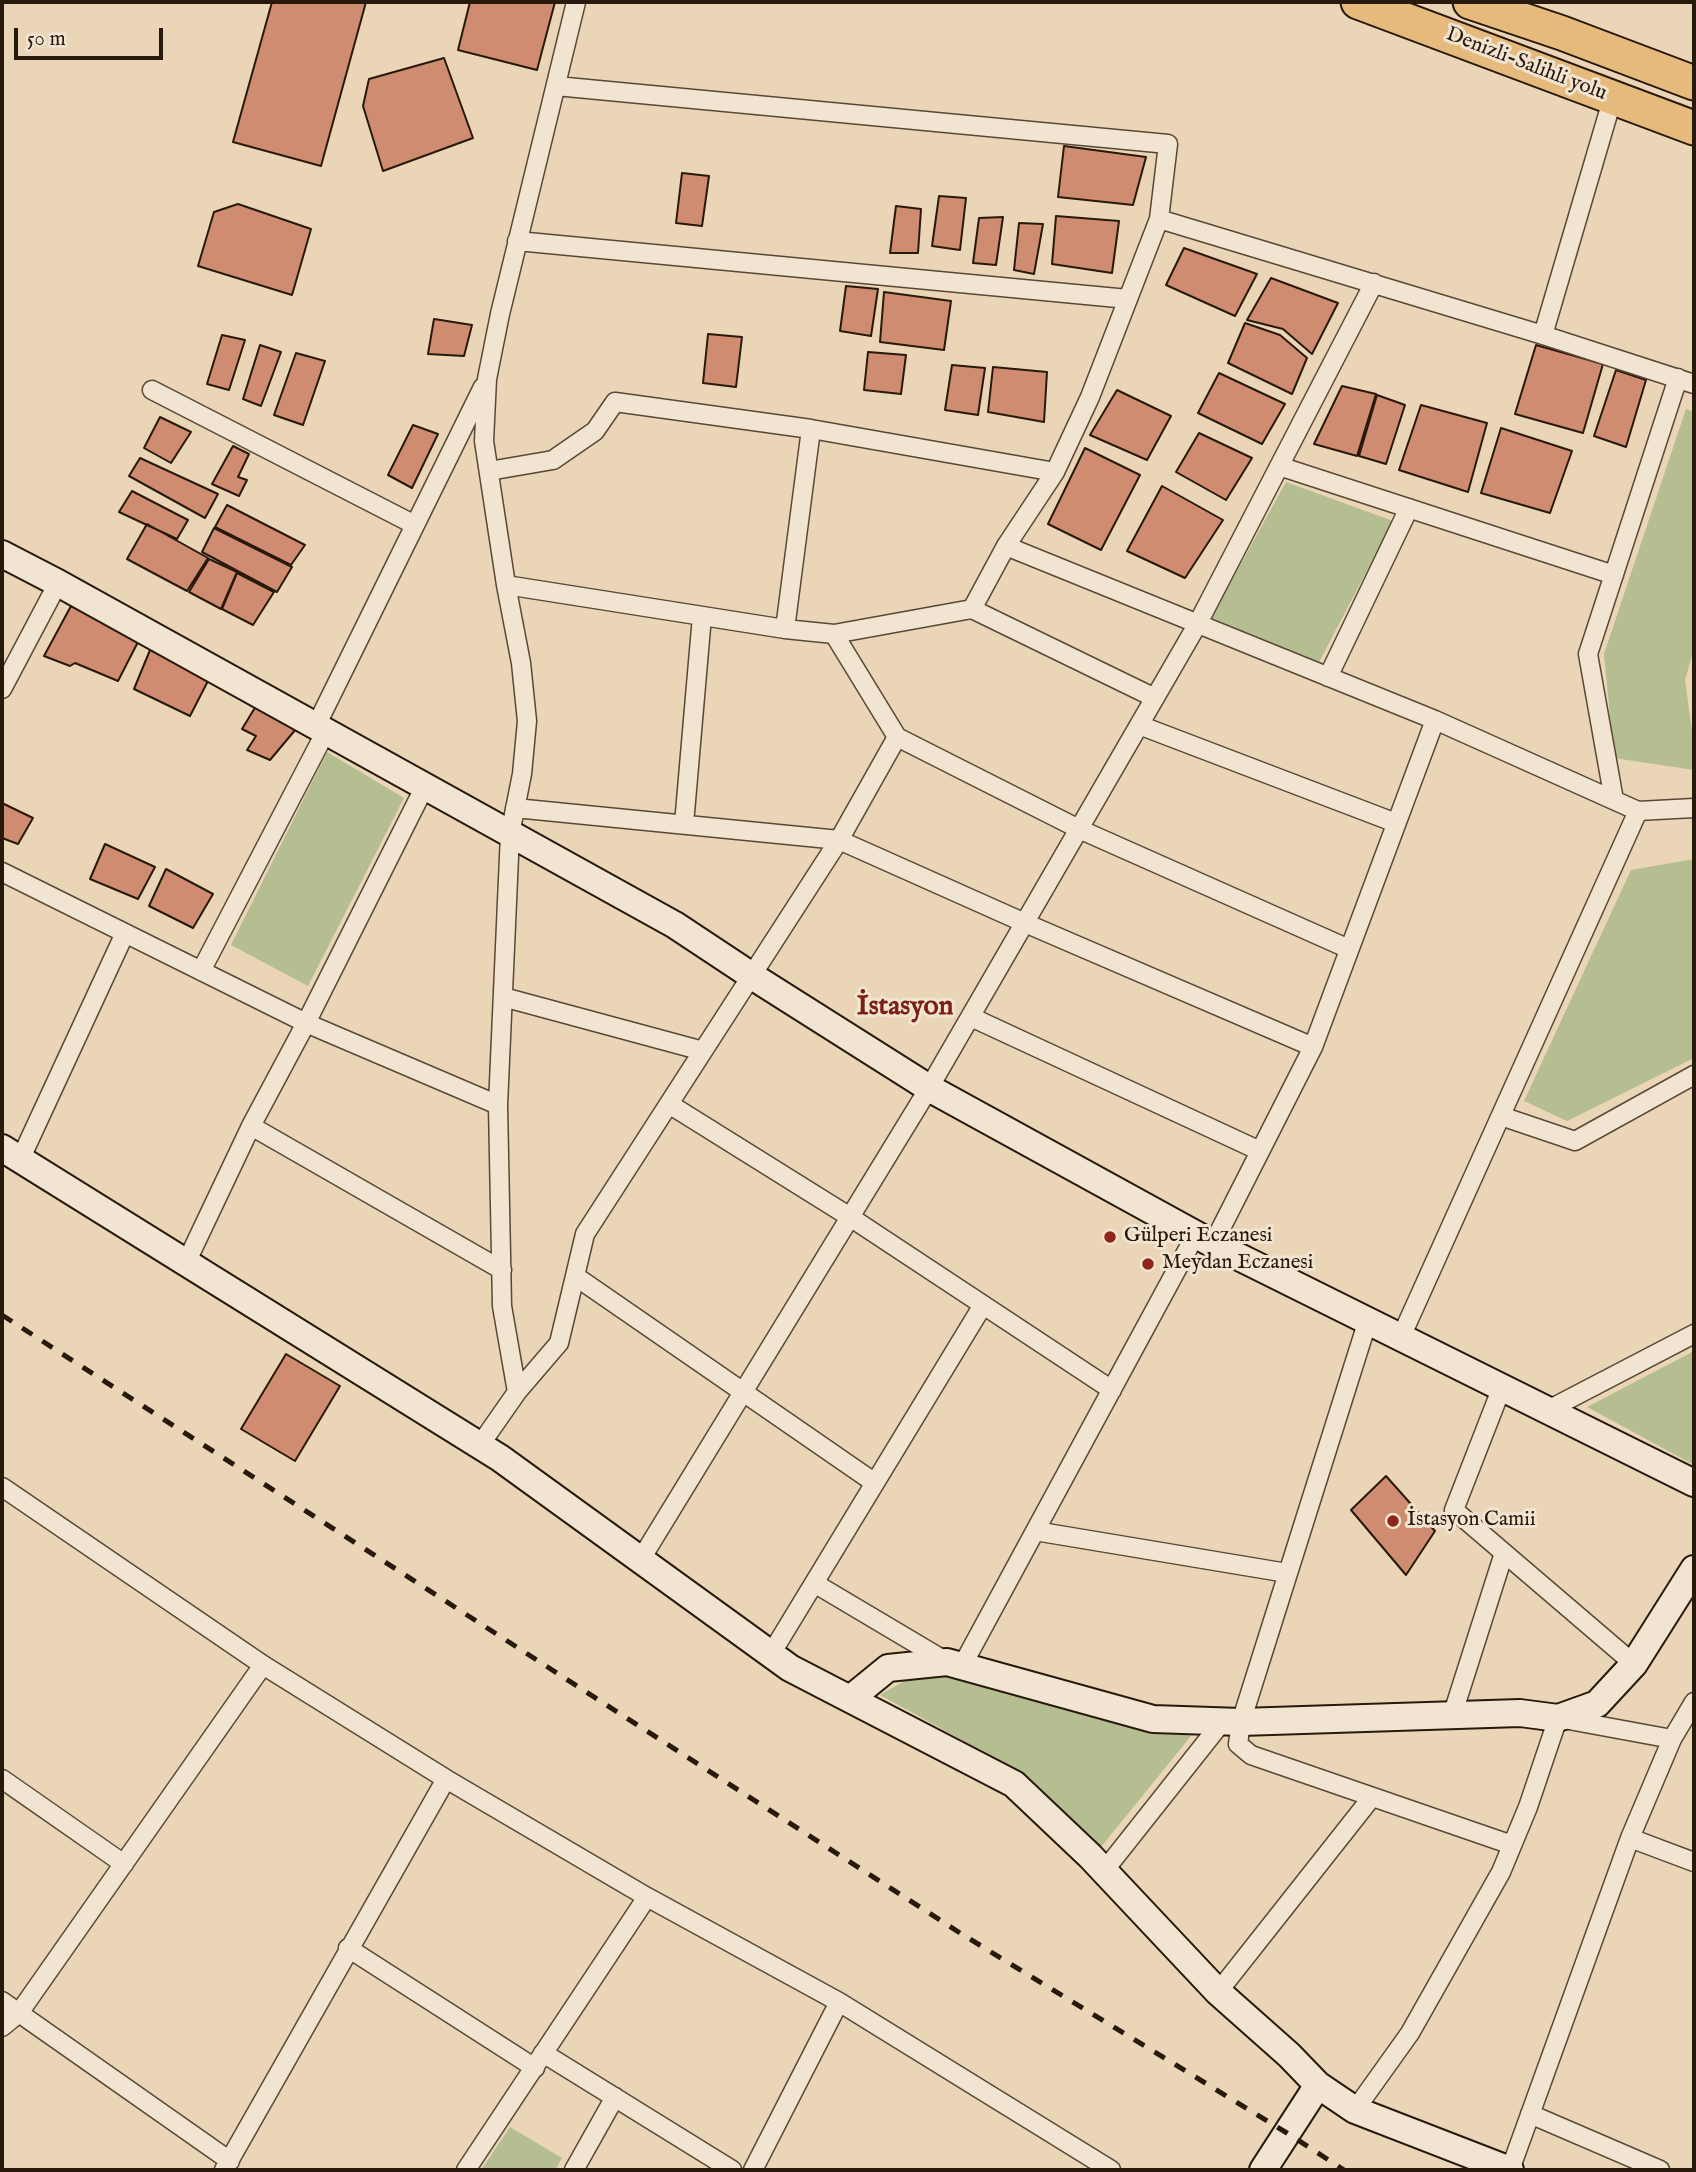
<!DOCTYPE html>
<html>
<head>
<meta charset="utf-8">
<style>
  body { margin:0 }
  #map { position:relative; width:1696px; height:2172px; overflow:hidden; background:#ead5b7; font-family:"IM FELL English",serif }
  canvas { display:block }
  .frame { position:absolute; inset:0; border:4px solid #27190b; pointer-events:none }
  .scale { position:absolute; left:14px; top:28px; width:149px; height:32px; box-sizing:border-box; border:4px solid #27190b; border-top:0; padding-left:9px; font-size:21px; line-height:24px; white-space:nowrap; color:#27190b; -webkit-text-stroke:5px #f1e4d0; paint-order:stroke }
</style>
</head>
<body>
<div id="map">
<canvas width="1696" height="2172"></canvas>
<div class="frame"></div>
<div class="scale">50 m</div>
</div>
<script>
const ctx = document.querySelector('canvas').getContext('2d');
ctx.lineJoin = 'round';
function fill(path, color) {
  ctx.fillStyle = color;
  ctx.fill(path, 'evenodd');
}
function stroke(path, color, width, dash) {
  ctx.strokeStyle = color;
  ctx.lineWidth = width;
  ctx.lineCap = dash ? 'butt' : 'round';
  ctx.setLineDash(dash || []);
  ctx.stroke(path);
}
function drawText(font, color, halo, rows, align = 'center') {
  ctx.font = font + ' "IM FELL English",serif';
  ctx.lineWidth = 6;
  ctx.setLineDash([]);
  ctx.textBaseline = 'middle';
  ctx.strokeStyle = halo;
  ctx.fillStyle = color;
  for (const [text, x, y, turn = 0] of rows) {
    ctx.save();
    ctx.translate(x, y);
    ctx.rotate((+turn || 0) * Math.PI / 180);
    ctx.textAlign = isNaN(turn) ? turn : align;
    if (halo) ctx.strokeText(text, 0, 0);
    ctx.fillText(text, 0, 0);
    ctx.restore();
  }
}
fill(new Path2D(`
  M1686 409 1694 412V649L1685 680 1694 746V770L1614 758 1604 654Z
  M1286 482 1393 521 1319 662 1211 618Z
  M327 752 404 798 308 986 231 945Z
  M1694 859V1058L1567 1121 1524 1101 1631 870Z
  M1694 1351V1465L1587 1407Z
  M937 1674 969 1678 1195 1731 1101 1847 1015 1769 880 1695 915 1675Z
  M510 2127 562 2158 555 2170H481Z`), '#b5be90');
const building = new Path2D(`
  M272 2H366L321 166 233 142Z
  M470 2H555L537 70 458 50Z
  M444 58 473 138 383 171 363 106 369 79Z
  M1064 146 1146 157 1133 205 1058 197Z
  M682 173 709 176 702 226 676 223Z
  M939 196 966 198 960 250 932 246Z
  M238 204 311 229 292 295 198 266 214 212Z
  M896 206 921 209 918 253H890Z
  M1056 216 1119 221 1112 273 1052 264Z
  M1003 217 996 265 973 263 979 218Z
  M1019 223 1043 224 1034 274 1014 270Z
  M1184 248 1257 274 1235 316 1166 285Z
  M1271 278 1338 303 1312 354 1283 329 1247 320Z
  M846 286 878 289 871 336 840 331Z
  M884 292 951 301 944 350 880 342Z
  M434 319 472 325 464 356 428 354Z
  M1245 323 1280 335 1307 358 1292 394 1228 363Z
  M708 334 742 337 736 387 703 383Z
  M222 335 245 340 229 390 207 384Z
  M260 345 281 352 261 406 243 399Z
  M1536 345 1603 364 1583 433 1515 414Z
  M868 352 906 355 901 394 864 390Z
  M296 353 325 361 303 425 274 415Z
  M952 365 985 368 978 415 945 410Z
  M993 367 1047 372 1044 422 988 412Z
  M1616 370 1646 380 1626 447 1594 436Z
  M1219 373 1285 404 1262 444 1198 413Z
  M1342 386 1376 394 1357 456 1314 444Z
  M1117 390 1171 416 1147 460 1090 435Z
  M1377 395 1405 405 1386 464 1359 456Z
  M1421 405 1487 423 1468 492 1399 470Z
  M160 417 191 432 171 463 144 448Z
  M413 425 438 434 412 488 388 475Z
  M1501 428 1572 451 1550 513 1481 493Z
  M1199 433 1252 458 1226 500 1176 472Z
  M233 446 249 454 238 477 247 480 239 496 212 484Z
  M1085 448 1140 475 1101 550 1048 524Z
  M140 458 218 494 205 518 129 476Z
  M1162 486 1223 520 1185 578 1127 551Z
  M132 491 188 520 177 539 119 512Z
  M227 505 305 545 291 565 215 527Z
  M147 524 208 558 187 591 127 559Z
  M214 528 292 567 277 592 202 552Z
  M209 559 237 572 221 609 189 592Z
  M237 573 274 592 253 625 222 609Z
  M71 606 139 640 118 681 75 663 70 666 44 656Z
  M150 650 210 677 190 716 134 689Z
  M256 706 296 729 270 760 247 750 256 736 242 729Z
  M2 803 33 818 18 844 2 838Z
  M105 844 155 867 138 899 90 879Z
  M166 869 213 894 193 928 149 906Z
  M286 1354 340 1386 295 1461 241 1429Z
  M1386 1476 1435 1531 1406 1575 1351 1510Z`);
fill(building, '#d08c70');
stroke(building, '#27190b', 2);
const street = new Path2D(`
  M556 86 1168 144 1159 219
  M517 241 1128 299
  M1543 335 1613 97
  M152 390 415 525
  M1279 466 1614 575
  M489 471 553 460 595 431 615 402 811 429 1055 472
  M1006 546 1435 720 1313 1047 1213 1244
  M506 585 785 629 834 634
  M972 609 1155 698
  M785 629 811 429
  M1328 677 1409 508
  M2 689 58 583
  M1139 725 1396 823
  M316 726 483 387
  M897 737 1079 829 1349 949
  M425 786 306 1023 251 1126 502 1270
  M1614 800 1588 654 1678 378
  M515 808 839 840 1025 923 1313 1047
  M1638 811 1694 808
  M684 824 702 616
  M2 872 306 1023 498 1105
  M201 971 326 731
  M503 997 703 1051
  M971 1017 1260 1151
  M669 1104 850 1217 1112 1390
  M1501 1116 1575 1141 1694 1075
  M20 1160 125 933
  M186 1263 251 1126
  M575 1276 875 1483
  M1368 1320 1241 1722 1238 1744 1251 1755 1512 1845
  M1401 1337 1638 811 1435 720
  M1502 1387 1454 1510 1634 1664
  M517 1392 502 1306 498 1105 510 834 522 774 527 721 521 663 506 585 484 441 487 379 500 314 576 2
  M1548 1410 1694 1334
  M480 1445 517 1392 559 1343 585 1234 839 840 897 737 834 634 972 609 1006 546 1055 472 1090 397 1159 219 1543 335 1694 384
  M2 1487 263 1665 446 1779 647 1897 839 2002 1111 2170
  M1035 1531 1287 1573
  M641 1559 929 1088 1197 625 1374 283
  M814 1583 947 1662
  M771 1654 983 1305
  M962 1666 1196 1234
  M1452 1716 1504 1553
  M2 1779 124 1864
  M1630 1838 1694 1862
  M1104 1871 1222 1722
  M348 1948 535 2068
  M1218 1992 1372 1797
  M2 2001 230 2161
  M2 2027 19 2013 263 1665
  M543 2053 732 2170
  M1355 2110 1410 2033 1501 1872 1528 1807 1558 1718 1672 1739 1694 1702
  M1530 2114 1660 2170
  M224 2170 446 1779
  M466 2170 647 1897
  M574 2170 615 2097
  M753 2170 839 2002
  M1510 2170 1630 1838 1672 1739`);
const secondary = new Path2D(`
  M2 554 58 583 675 925 752 976 929 1088 1213 1244 1694 1483
  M2 1148 500 1458 790 1668 1014 1784 1090 1856 1218 1992 1289 2055 1318 2085 1355 2110 1510 2170
  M850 1699 888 1668 947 1662 1153 1719 1241 1722 1520 1713 1558 1718 1597 1704 1634 1664 1694 1569
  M1263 2170 1318 2085`);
const highway = new Path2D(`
  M1358 2 1694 128
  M1470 2 1562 33 1694 83`);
stroke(street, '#584836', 21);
stroke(secondary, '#27190b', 30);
stroke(highway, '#27190b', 37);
stroke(street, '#f1e4d0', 18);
stroke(secondary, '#f1e4d0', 26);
stroke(highway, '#e5ba7c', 33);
stroke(new Path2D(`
  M2 1315 960 1933 1287 2133 1344 2170`), '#27190b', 5, [12, 12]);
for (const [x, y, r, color] of [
  [1110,1237,7,"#8f2418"],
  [1148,1264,7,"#8f2418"],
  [1393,1521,7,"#8f2418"]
]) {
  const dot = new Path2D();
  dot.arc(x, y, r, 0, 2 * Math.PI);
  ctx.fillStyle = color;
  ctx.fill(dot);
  stroke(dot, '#f1e4d0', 2.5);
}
drawText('21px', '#27190b', '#f1e4d0', [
  ["Denizli-Salihli yolu",1526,65,21]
]);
drawText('21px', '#27190b', '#f1e4d0', [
  ["Gülperi Eczanesi",1124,1237],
  ["Meydan Eczanesi",1162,1264],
  ["İstasyon Camii",1407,1521]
], 'left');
drawText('bold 28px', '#7a1f14', '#f1e4d0', [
  ["İstasyon",905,1008]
]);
</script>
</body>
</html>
